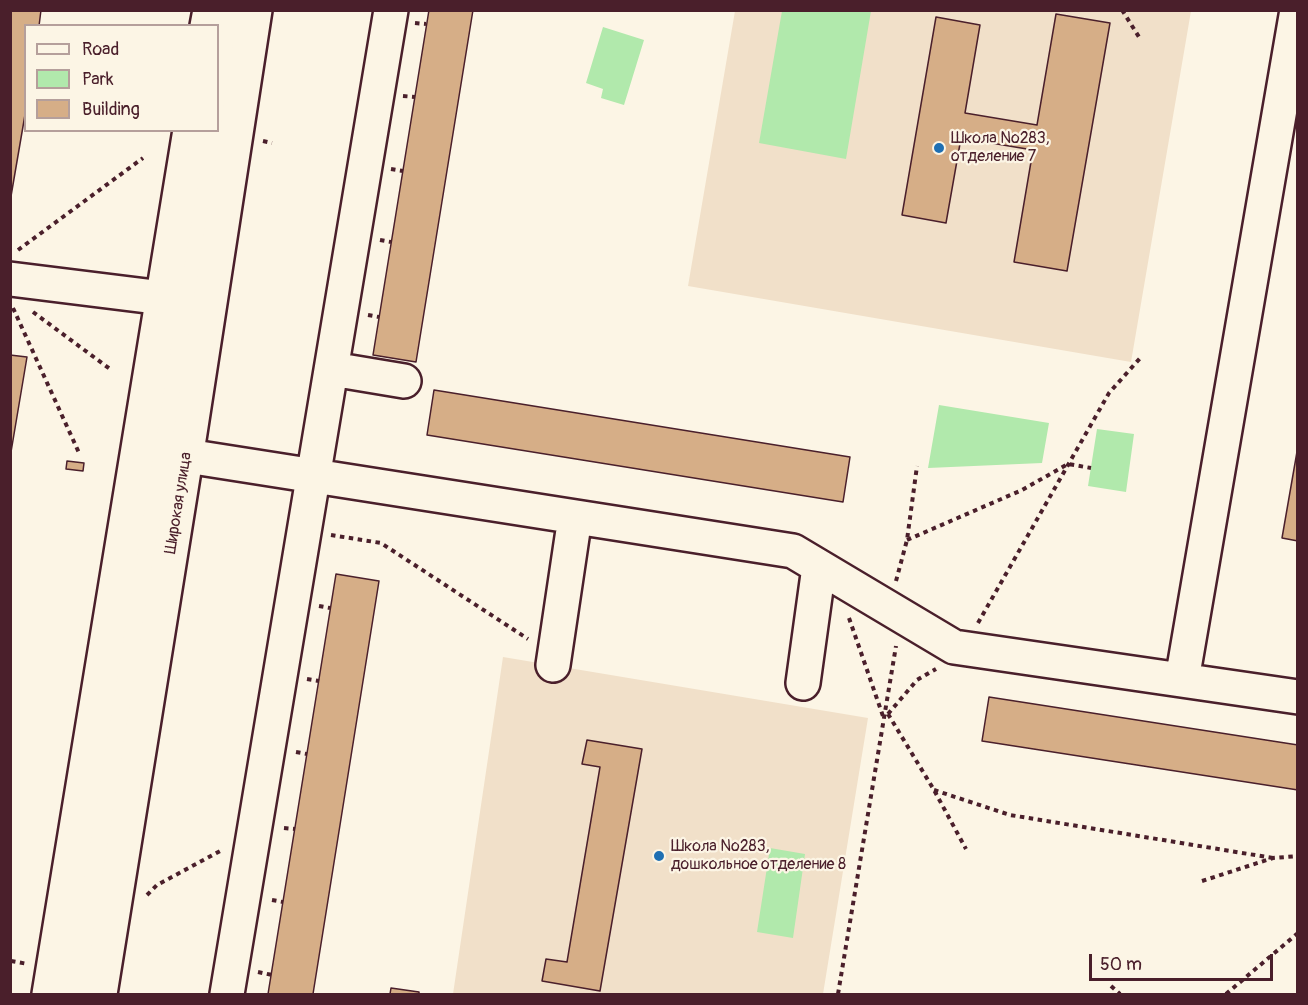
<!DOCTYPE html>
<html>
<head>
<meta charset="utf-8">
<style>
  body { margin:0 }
  #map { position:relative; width:1308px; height:1005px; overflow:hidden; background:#fcf5e5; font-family:Pangolin,sans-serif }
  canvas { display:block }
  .frame { position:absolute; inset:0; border:12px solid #4a1f2b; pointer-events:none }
  .legend { position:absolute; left:24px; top:24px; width:195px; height:108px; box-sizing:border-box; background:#fcf5e5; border:2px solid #b59f9b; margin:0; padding:8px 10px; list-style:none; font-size:18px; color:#4a1f2b }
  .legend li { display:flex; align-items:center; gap:12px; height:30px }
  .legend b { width:30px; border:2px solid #b59f9b }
  .scale { position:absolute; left:1089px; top:954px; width:184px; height:27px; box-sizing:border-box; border:3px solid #4a1f2b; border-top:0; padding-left:8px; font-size:18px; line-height:21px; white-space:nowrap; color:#4a1f2b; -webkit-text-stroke:4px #fcf5e5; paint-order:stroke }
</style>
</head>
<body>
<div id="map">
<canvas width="1308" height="1005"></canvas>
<div class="frame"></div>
<ul class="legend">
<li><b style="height:8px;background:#fcf5e5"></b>Road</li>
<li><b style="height:16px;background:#b1e9ac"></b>Park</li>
<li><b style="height:16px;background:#d6ae87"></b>Building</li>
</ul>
<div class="scale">50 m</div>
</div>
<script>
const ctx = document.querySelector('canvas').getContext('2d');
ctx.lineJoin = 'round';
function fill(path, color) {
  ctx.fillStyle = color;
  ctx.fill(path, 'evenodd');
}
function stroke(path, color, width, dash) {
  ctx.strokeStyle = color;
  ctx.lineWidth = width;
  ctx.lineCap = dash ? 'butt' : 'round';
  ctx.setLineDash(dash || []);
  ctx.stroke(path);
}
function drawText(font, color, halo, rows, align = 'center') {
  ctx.font = font + ' Pangolin,sans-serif';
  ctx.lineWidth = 4.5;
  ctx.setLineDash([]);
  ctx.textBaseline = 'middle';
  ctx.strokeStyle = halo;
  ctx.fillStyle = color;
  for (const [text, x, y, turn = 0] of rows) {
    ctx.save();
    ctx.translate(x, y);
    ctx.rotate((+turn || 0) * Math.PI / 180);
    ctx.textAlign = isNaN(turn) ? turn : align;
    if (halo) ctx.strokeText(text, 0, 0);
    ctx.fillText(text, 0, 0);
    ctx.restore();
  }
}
fill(new Path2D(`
  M735 11H1191L1131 362 688 286Z
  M503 657 868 718 823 994H453Z`), '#f1e0c9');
fill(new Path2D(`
  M782 11H871L846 159 759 143Z
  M603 27 644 40 624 105 601 98 603 89 586 83Z
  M939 405 1049 423 1042 463 928 468Z
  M1097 429 1134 434 1126 492 1088 486Z
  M770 848 805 854 793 938 757 932Z`), '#b1e9ac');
const building = new Path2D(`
  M10 10H41L39 26H26V109L10 202Z
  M429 10H473L416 362 373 355Z
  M1056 14 1110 23 1067 271 1014 262 1033 150 961 138 946 223 902 215 936 17 980 25 965 113 1037 125Z
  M10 355 27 357 10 458Z
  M434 390 850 457 843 502 427 435Z
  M1298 446V541L1282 538Z
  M67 461 84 463 83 471 66 469Z
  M336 574 379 581 313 994H268Z
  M989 697 1298 745V790L982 741Z
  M587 740 642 749 600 991 542 981 546 959 567 962 600 767 582 764Z
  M391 988 419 992V994H390Z`);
fill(building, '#d6ae87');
stroke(building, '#4a1f2b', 1.5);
const minor = new Path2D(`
  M218 121 235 10
  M10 279 163 298
  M332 369 404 381
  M187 456 793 551 954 647 1298 697
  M553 665 575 517
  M1182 680 1297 10
  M803 683 819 567
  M75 994 216 130
  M227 994 391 10`);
const major = new Path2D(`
  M207 26 210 10
  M49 994 190 130
  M100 994 190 433 255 10`);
stroke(minor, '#4a1f2b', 38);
stroke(major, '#4a1f2b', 38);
stroke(new Path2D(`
  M1122 10 1139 37
  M415 23 426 24
  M403 96 415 97
  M263 141 272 143
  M391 169 403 171
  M380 240 391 242
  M18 250 143 158
  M13 308 80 455
  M33 312 110 369
  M368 315 379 317
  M331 535 381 543 528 639
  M907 540 1022 490 1068 464 1091 468
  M896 581 907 540 917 466
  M319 606 330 608
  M849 618 884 719
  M978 623 1109 393 1142 356
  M307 679 319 681
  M888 714 934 790 966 849
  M888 714 917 680 936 669
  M296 752 307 754
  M934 790 1010 815 1273 858
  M284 828 295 829
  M1202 881 1273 858 1298 856
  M147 895 157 885 222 850
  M272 900 283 902
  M11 961 28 964
  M258 972 272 975
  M1111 986 1120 994
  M838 994 896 646
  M1226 994 1298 933`), '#4a1f2b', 4, [4.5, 4.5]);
stroke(minor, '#fcf5e5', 33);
stroke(major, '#fcf5e5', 33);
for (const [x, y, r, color] of [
  [939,148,6,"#1f6fb2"],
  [659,856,6,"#1f6fb2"]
]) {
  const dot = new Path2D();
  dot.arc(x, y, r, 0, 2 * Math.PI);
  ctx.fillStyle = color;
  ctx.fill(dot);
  stroke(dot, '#fcf5e5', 2);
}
drawText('16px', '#4a1f2b', '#fcf5e5', [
  ["Школа №283,",951,139],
  ["отделение 7",951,157],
  ["Школа №283,",671,847],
  ["дошкольное отделение 8",671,865]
], 'left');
drawText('16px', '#4a1f2b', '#fcf5e5', [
  ["Широкая улица",179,503,-81]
]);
</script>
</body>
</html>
